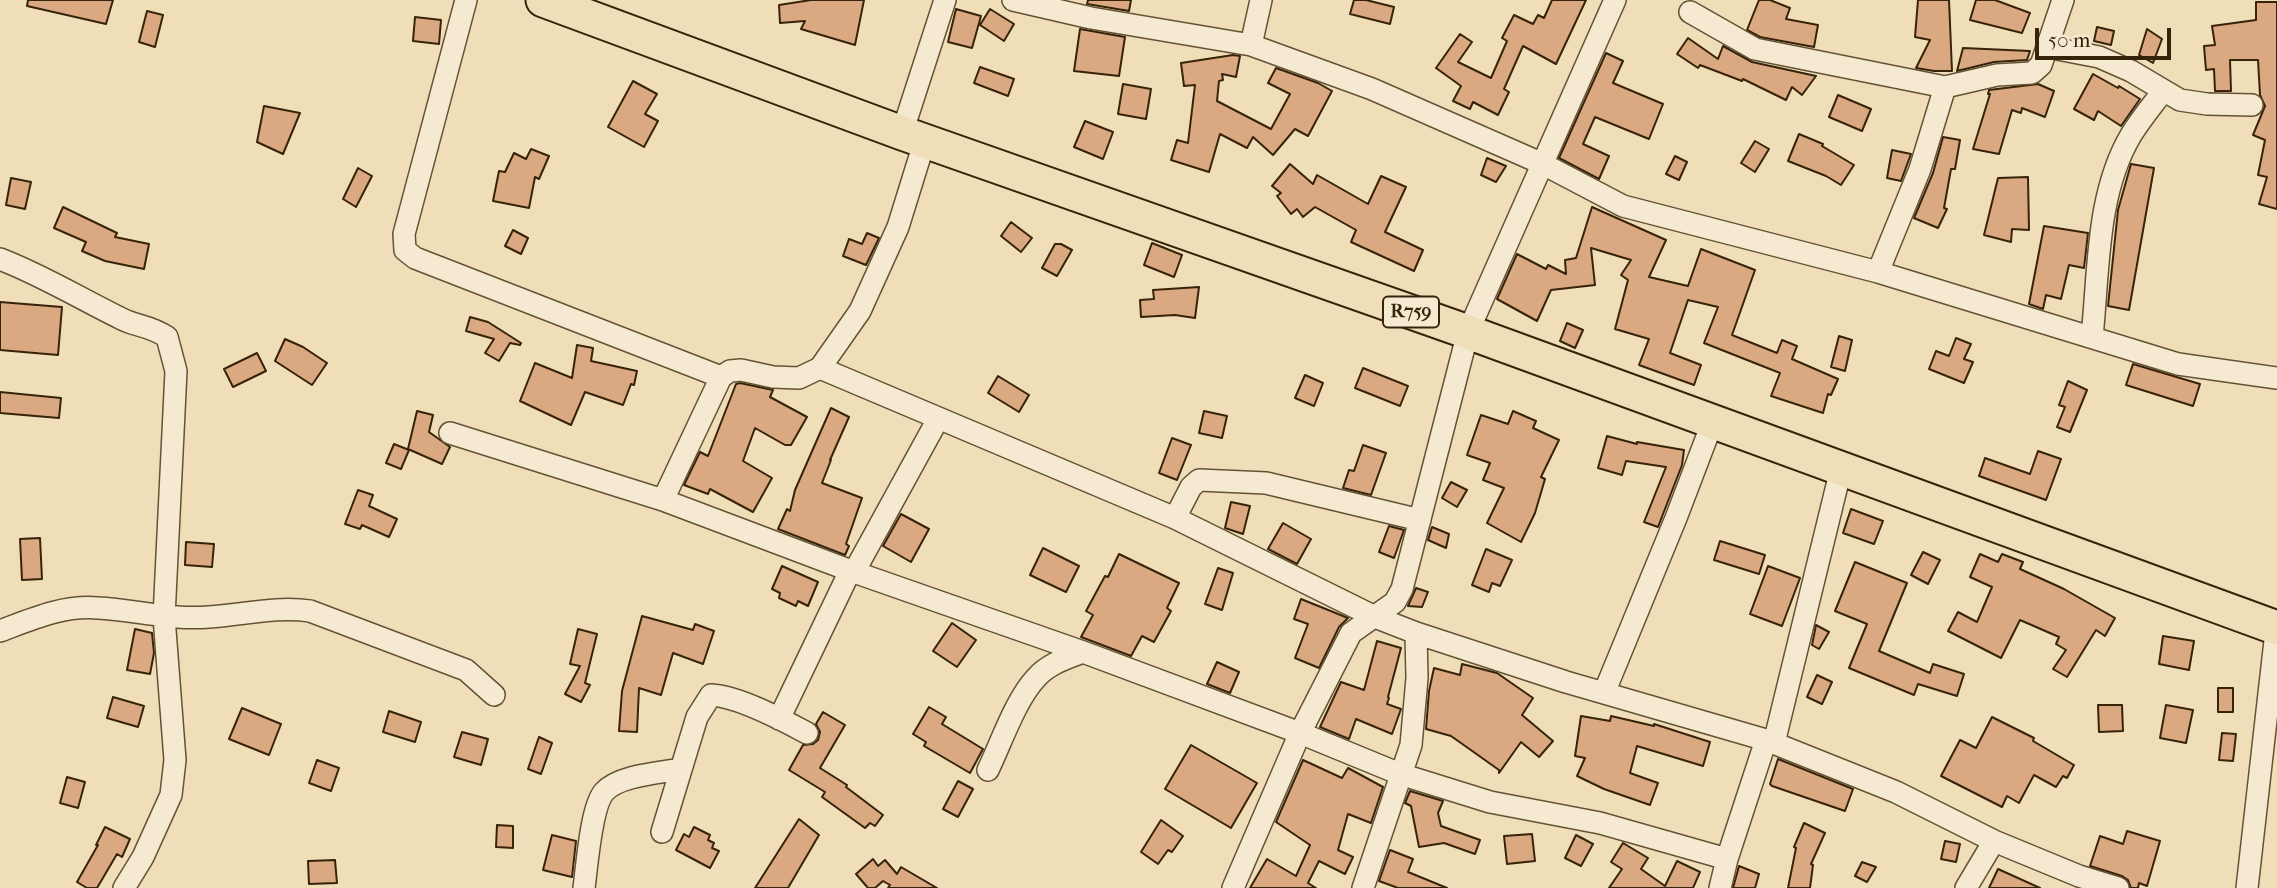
<!DOCTYPE html>
<html>
<head>
<meta charset="utf-8">
<style>
  body { margin:0 }
  #map { position:relative; width:2277px; height:888px; overflow:hidden; background:#f0deb8; font-family:"IM FELL French Canon",serif }
  canvas { display:block }
  .scale { position:absolute; left:2035px; top:28px; width:136px; height:32px; box-sizing:border-box; border:4px solid #362309; border-top:0; padding-left:9px; font-size:21px; line-height:24px; white-space:nowrap; color:#362309; -webkit-text-stroke:5px #f5ead1; paint-order:stroke }
</style>
</head>
<body>
<div id="map">
<canvas width="2277" height="888"></canvas>
<div class="scale">50 m</div>
</div>
<script>
const ctx = document.querySelector('canvas').getContext('2d');
ctx.lineJoin = 'round';
function fill(path, color) {
  ctx.fillStyle = color;
  ctx.fill(path, 'evenodd');
}
function stroke(path, color, width, dash) {
  ctx.strokeStyle = color;
  ctx.lineWidth = width;
  ctx.lineCap = dash ? 'butt' : 'round';
  ctx.setLineDash(dash || []);
  ctx.stroke(path);
}
function drawText(font, color, halo, rows, align = 'center') {
  ctx.font = font + ' "IM FELL French Canon",serif';
  ctx.lineWidth = 5;
  ctx.setLineDash([]);
  ctx.textBaseline = 'middle';
  ctx.strokeStyle = halo;
  ctx.fillStyle = color;
  for (const [text, x, y, turn = 0] of rows) {
    ctx.save();
    ctx.translate(x, y);
    ctx.rotate((+turn || 0) * Math.PI / 180);
    ctx.textAlign = isNaN(turn) ? turn : align;
    if (halo) ctx.strokeText(text, 0, 0);
    ctx.fillText(text, 0, 0);
    ctx.restore();
  }
}
const building = new Path2D(`
  M28 0H113L106 24 27 6Z
  M811 0H864L855 45 801 29 805 21 780 23 779 5Z
  M1088 0H1131L1129 11 1087 4Z
  M1354 0H1366L1394 7 1390 24 1350 14Z
  M1552 0H1586L1556 64 1523 46 1504 89 1509 92 1498 115 1473 102 1470 109 1453 101 1461 86 1436 68 1460 34 1472 42 1458 62 1491 78 1507 41 1502 38 1514 15 1533 24 1538 15 1544 18Z
  M1759 0H1770L1790 8 1786 19 1818 25 1814 47 1760 37 1747 30Z
  M1918 0H1949L1952 71H1934L1916 68 1930 40 1915 37Z
  M1976 0H1995L2030 13 2022 33 1970 20Z
  M2256 2H2277V209L2259 204 2267 177 2258 175 2265 140 2253 135 2265 106 2260 95 2258 60H2230L2231 91H2215L2214 69 2206 70 2204 46 2215 45 2212 26 2256 20Z
  M956 9 981 16 972 48 948 42Z
  M990 9 1014 24 1004 41 980 25Z
  M147 11 163 15 155 47 139 42Z
  M415 17 441 20 439 44 413 41Z
  M2097 27 2114 31 2111 45 2094 41Z
  M1080 29 1125 37 1119 76 1074 71Z
  M2147 29 2162 39 2153 63 2139 55Z
  M1688 38 1718 59 1723 46 1752 62 1816 76 1802 95 1792 87 1786 100 1743 79 1742 81 1700 65 1698 68 1677 54Z
  M1963 48 2030 51 2027 60 1994 62 1957 71Z
  M1606 53 1623 61 1613 83 1663 104 1649 139 1595 117 1583 144 1609 156 1599 179 1559 158Z
  M1233 55 1240 56 1236 77 1222 74 1223 80 1219 81 1217 101 1271 129 1290 94 1268 83 1276 68 1318 83 1332 91 1308 136 1295 129 1273 155 1253 137 1247 148 1220 134 1209 172 1171 160 1177 140 1188 143 1195 85 1184 86 1181 63Z
  M980 67 1014 79 1008 96 974 83Z
  M2093 74 2118 88 2119 86 2140 99 2121 126 2098 111 2094 120 2074 109Z
  M633 81 657 94 645 114 658 121 644 147 608 127Z
  M1123 84 1151 89 1146 119 1118 114Z
  M2038 84 2054 91 2045 117 2022 108 2021 113 2012 110 1999 154 1973 149 1990 94H1988L1989 90Z
  M1838 95 1871 109 1862 131 1829 117Z
  M264 106 300 113 283 154 257 142Z
  M1085 121 1113 132 1103 159 1074 147Z
  M1799 134 1823 144 1822 146 1854 165 1841 185 1826 176 1788 161Z
  M1943 137 1960 140 1955 169H1951L1944 208 1947 209 1938 228 1914 218 1933 173Z
  M1755 141 1769 149 1755 172 1741 163Z
  M531 149 549 156 539 179 535 177 529 208 493 201 499 171 505 172 514 153 526 159Z
  M1892 150 1911 154 1901 181 1887 178Z
  M1675 156 1687 162 1679 180 1666 174Z
  M1487 158 1506 166 1496 182 1481 175Z
  M1290 164 1313 184 1317 175 1368 204 1381 176 1406 187 1385 232 1423 250 1414 271 1351 242 1356 230 1315 207 1303 217 1297 209 1291 214 1277 196 1281 193 1272 186Z
  M2131 164 2154 168 2129 310 2108 306 2118 210Z
  M358 168 372 176 356 207 343 199Z
  M2028 177 2029 230 2012 229 2011 242 1984 235 1998 178Z
  M11 178 31 182 25 209 6 205Z
  M63 207 117 233 115 237 149 244 144 269 105 261 82 251 86 242 54 228Z
  M1592 207 1666 240 1649 277 1688 286 1701 249 1755 270 1732 335 1777 353 1782 340 1797 346 1792 359 1838 379 1831 395 1828 394 1823 413 1771 396 1780 373 1704 343 1718 307 1688 300 1670 353 1701 365 1694 385 1639 365 1649 339 1615 329 1628 280 1621 275 1631 260 1591 248 1595 285 1551 290 1537 321 1497 299 1517 254 1546 269 1548 265 1566 274 1565 260 1576 258Z
  M1011 222 1032 238 1021 252 1001 236Z
  M2044 226 2088 233 2084 268 2069 265 2061 299 2046 295 2043 309 2029 304Z
  M513 230 528 238 521 254 505 246Z
  M867 233 879 238 866 265 843 256 849 239 862 244Z
  M1152 243 1182 255 1174 277 1144 265Z
  M1055 244H1061L1072 250 1057 276 1042 268Z
  M1199 287 1195 318 1175 315 1141 317 1140 300 1154 299 1153 290Z
  M0 302 62 307 58 355 0 350Z
  M470 317 488 322 521 343 520 345 510 343 499 361 485 353 494 339 466 331Z
  M1567 323 1583 330 1575 348 1560 341Z
  M1839 336 1852 340 1845 371 1831 367Z
  M1956 338 1971 344 1964 359 1973 362 1964 383 1929 369 1936 351 1949 356Z
  M285 339 303 347 327 363 312 385 275 361Z
  M577 345 593 348 591 361 637 371 634 385 631 384 623 405 585 392 571 425 520 401 535 363 572 378Z
  M257 353 266 371 233 387 224 369Z
  M2133 364 2200 384 2193 406 2126 385Z
  M1363 368 1408 386 1400 406 1355 388Z
  M1305 375 1323 383 1314 406 1295 398Z
  M998 376 1029 395 1019 412 988 393Z
  M2068 381 2087 390 2070 432 2057 427 2065 407 2059 405Z
  M740 383 773 390 770 397 807 417 791 445H785L755 428 743 461 772 478 753 512 710 489 708 494 684 485 700 452 708 456 736 384Z
  M0 392 61 398 59 418 0 413Z
  M831 408 849 417 830 460H831L822 483 862 498 846 544 849 546 845 555 778 529 787 509 790 511 795 490Z
  M417 411 433 415 429 432 450 447 442 464 408 449Z
  M1204 411 1227 416 1222 438 1199 433Z
  M1513 411 1536 421 1533 428 1559 440 1541 477 1545 479 1535 513 1521 542 1487 523 1504 488 1483 480 1490 463 1467 455 1481 415 1508 424Z
  M1607 436 1637 444V442L1684 450 1682 465 1658 527 1644 522 1666 467 1626 461 1622 475 1598 468Z
  M1172 438 1191 445 1177 480 1159 473Z
  M394 444 409 450 401 469 386 463Z
  M1363 445 1386 453 1371 495 1343 488 1349 470 1354 471Z
  M2038 451 2061 459 2046 500 1979 476 1985 458 2030 474Z
  M1451 482 1467 490 1457 507 1442 498Z
  M358 490 373 495 369 506 397 519 389 537 362 525 360 529 345 524Z
  M1231 502 1250 506 1243 534 1225 528Z
  M1851 509 1883 521 1874 544 1843 533Z
  M901 514 929 529 911 562 883 546Z
  M1283 523 1311 539 1297 564 1268 549Z
  M1389 526 1404 530 1394 558 1379 552Z
  M1432 527 1449 534 1446 548 1428 540Z
  M40 538 42 579 22 580 20 539Z
  M1720 541 1765 555 1759 574 1714 560Z
  M186 542 214 544 212 567 185 565Z
  M1043 548 1079 566 1066 592 1030 575Z
  M1486 549 1512 560 1500 586 1492 583 1489 592 1472 585Z
  M1923 552 1940 560 1928 584 1911 575Z
  M1119 554 1179 583 1167 608 1171 611 1154 642 1142 636 1131 656 1081 637 1093 615 1086 611 1105 576 1108 577Z
  M1980 554 1998 562 2002 554 2023 562 2020 569 2064 589 2115 618 2105 636 2096 630 2067 677 2053 669 2066 650 2056 644 2059 637 2020 620 2001 658 1948 631 1958 612 1977 622 1992 587 1970 577Z
  M1855 562 1907 583 1879 651 1930 673 1933 664 1964 674 1957 696 1918 684 1914 695 1849 668 1867 624 1835 611Z
  M782 566 818 582 808 606 798 601 796 606 779 598 780 593 772 589Z
  M1768 566 1800 578 1782 626 1750 614Z
  M1218 568 1233 573 1222 610 1205 604Z
  M1416 588 1428 592 1422 607 1408 606Z
  M1301 599 1348 618 1339 627 1319 668 1295 658 1308 624 1294 619Z
  M642 616 693 630 695 624 714 631 703 664 673 653 661 695 639 688 637 732 619 731 622 691Z
  M952 623 976 640 957 667 933 651Z
  M1816 625 1829 632 1819 649 1812 645Z
  M135 629 152 633 154 653 150 674 127 670Z
  M578 629 597 634 585 683 590 685 581 702 565 694 580 666 570 664Z
  M2163 636 2194 641 2189 670 2159 664Z
  M1377 641 1401 648 1388 697 1389 698 1387 704 1401 709 1392 734 1356 719 1349 739 1320 727 1341 682 1364 690Z
  M1217 662 1239 672 1230 693 1207 684Z
  M1462 664 1497 673 1533 698 1522 715 1553 741 1539 757 1521 742 1499 773V770L1451 736 1426 729 1429 691 1434 668 1460 675Z
  M1817 675 1832 682 1822 704 1807 697Z
  M2218 688H2233V712H2218Z
  M113 697 144 706 138 727 107 718Z
  M2098 705H2122L2123 731 2099 732Z
  M2166 705 2193 710 2186 743 2160 738Z
  M929 707 946 717 942 724 983 749 970 773 924 746 926 742 913 734Z
  M242 708 281 724 269 755 229 739Z
  M389 711 421 722 415 742 383 732Z
  M823 712 845 725 820 768 847 785 846 787 883 815 875 826 870 823 865 828 822 797 825 792 789 770 803 745 813 744 818 740 820 732 816 724Z
  M1581 716 1610 721 1611 716 1654 726V724L1710 742 1703 766 1637 746 1630 773 1658 783 1650 805 1604 789 1577 776 1585 758 1575 756Z
  M1992 717 2034 738 2033 741 2074 765 2067 778 2063 776 2056 787 2034 775 2019 803 2007 796 2002 807 1941 776 1960 740 1976 748Z
  M462 732 488 739 481 765 454 757Z
  M2222 733 2236 734 2233 761 2219 760Z
  M539 737 552 743 541 774 528 769Z
  M1191 745 1257 783 1231 828 1165 789Z
  M1778 759 1853 789 1845 811 1772 786 1770 784Z
  M317 760 339 768 331 791 309 783Z
  M1303 760 1342 778 1348 768 1383 787 1371 823 1348 814 1338 850 1353 857 1345 874 1319 861 1308 883 1316 888H1250L1267 859 1296 876 1310 845 1276 822Z
  M67 777 85 782 78 808 60 803Z
  M958 781 973 789 958 817 943 809Z
  M1410 791 1443 801 1438 813 1441 826 1480 840 1475 854 1444 843 1419 847 1411 806 1405 803Z
  M799 819 819 835 788 888H755Z
  M1161 820 1183 836 1172 852 1168 850 1158 864 1141 852Z
  M1804 823 1825 833 1811 864 1813 865 1810 888H1788L1796 848 1794 847Z
  M497 825 513 826V848L496 847Z
  M105 827 130 839 122 857 117 854 97 888H87L77 882 98 845H96Z
  M694 827 710 835 708 840 714 843 712 848 719 851 710 868 676 850 684 834 689 837Z
  M2127 831 2160 841 2147 886 2139 883 2138 888H2131L2128 880 2122 876 2090 866 2100 836 2123 844Z
  M1532 834 1535 861 1507 864 1504 836Z
  M552 835 576 841 572 877 543 870Z
  M1576 835 1593 844 1581 866 1565 858Z
  M1945 841 1960 844 1956 862 1941 859Z
  M1623 843 1648 858 1641 869 1665 886 1677 861 1700 872 1693 888H1609L1622 869 1611 862Z
  M1390 850 1413 859 1408 872 1447 888H1398L1379 881Z
  M873 859 878 866 885 860 897 874 901 867 937 888H888L890 885 883 881 875 888H868L856 874Z
  M335 860 337 883 309 884 308 861Z
  M1862 862 1876 867 1867 882 1855 876Z
  M1739 866 1759 874 1755 888H1733Z
  M1998 869 2040 888H1989Z`);
fill(building, '#daa881');
stroke(building, '#362309', 2);
const street = new Path2D(`
  M466 0 404 234 405 250 415 258 721 377
  M1013 0 1091 18 1251 45 1372 89 1543 164 1623 206 1878 272 2178 364 2277 378
  M1690 12 1755 49 1945 87 1997 75 2032 73 2041 65 2063 0
  M1251 45 1261 0
  M2047 47 2099 57 2131 71 2180 100 2207 104 2252 105
  M902 133 945 0
  M0 259C42 275 81 299 122 319 138 327 149 325 167 337L176 371 164 617 175 760 171 795 143 857 124 888
  M1878 272 1920 169 1945 87
  M2092 337C2099 271 2096 194 2131 135 2140 120 2152 106 2163 91
  M820 368 1175 518 1375 617 1416 633 1566 682 1766 740 1896 792 1994 841 2079 876 2118 888
  M450 433 663 500 854 572 1083 652 1300 733 1400 774 1490 802 1600 823 1727 859
  M663 500 721 377 730 371 741 370 773 377 799 378 820 368 860 311 898 227 925 140
  M1175 518 1191 487 1199 480 1266 483 1420 520
  M854 572 938 419
  M0 631C32 619 63 605 98 608 135 610 171 620 209 617 243 615 276 606 310 611L466 670 494 695
  M1604 693 1676 518 1713 421
  M779 719 850 571
  M1774 743 1841 469
  M988 770C1001 743 1016 699 1036 678 1048 664 1067 658 1083 652
  M662 832 697 717 711 695C738 696 783 720 807 733
  M584 888C587 866 591 807 604 792 619 775 660 773 681 769
  M1233 888 1300 733 1351 633 1395 602 1402 589 1468 332 1615 0
  M1363 888 1411 745 1417 678 1416 633
  M1720 888 1727 859 1766 740
  M1966 888 1994 841
  M2247 888 2277 623`);
const primary = new Path2D(`
  M543 0 902 133 1468 332 2277 628`);
stroke(street, '#645235', 24);
stroke(primary, '#362309', 37);
stroke(street, '#f5ead1', 21);
stroke(primary, '#f0deb8', 33);
for (const [x, y, w] of [
  [1411,312,56]
]) {
  const box = new Path2D();
  box.roundRect(x - w / 2, y - 15.5, w, 31, 5);
  ctx.fillStyle = '#f5ead1';
  ctx.fill(box);
  stroke(box, '#362309', 2);
}
drawText('bold 19px', '#362309', null, [
  ["R759",1411,312]
]);
</script>
</body>
</html>
